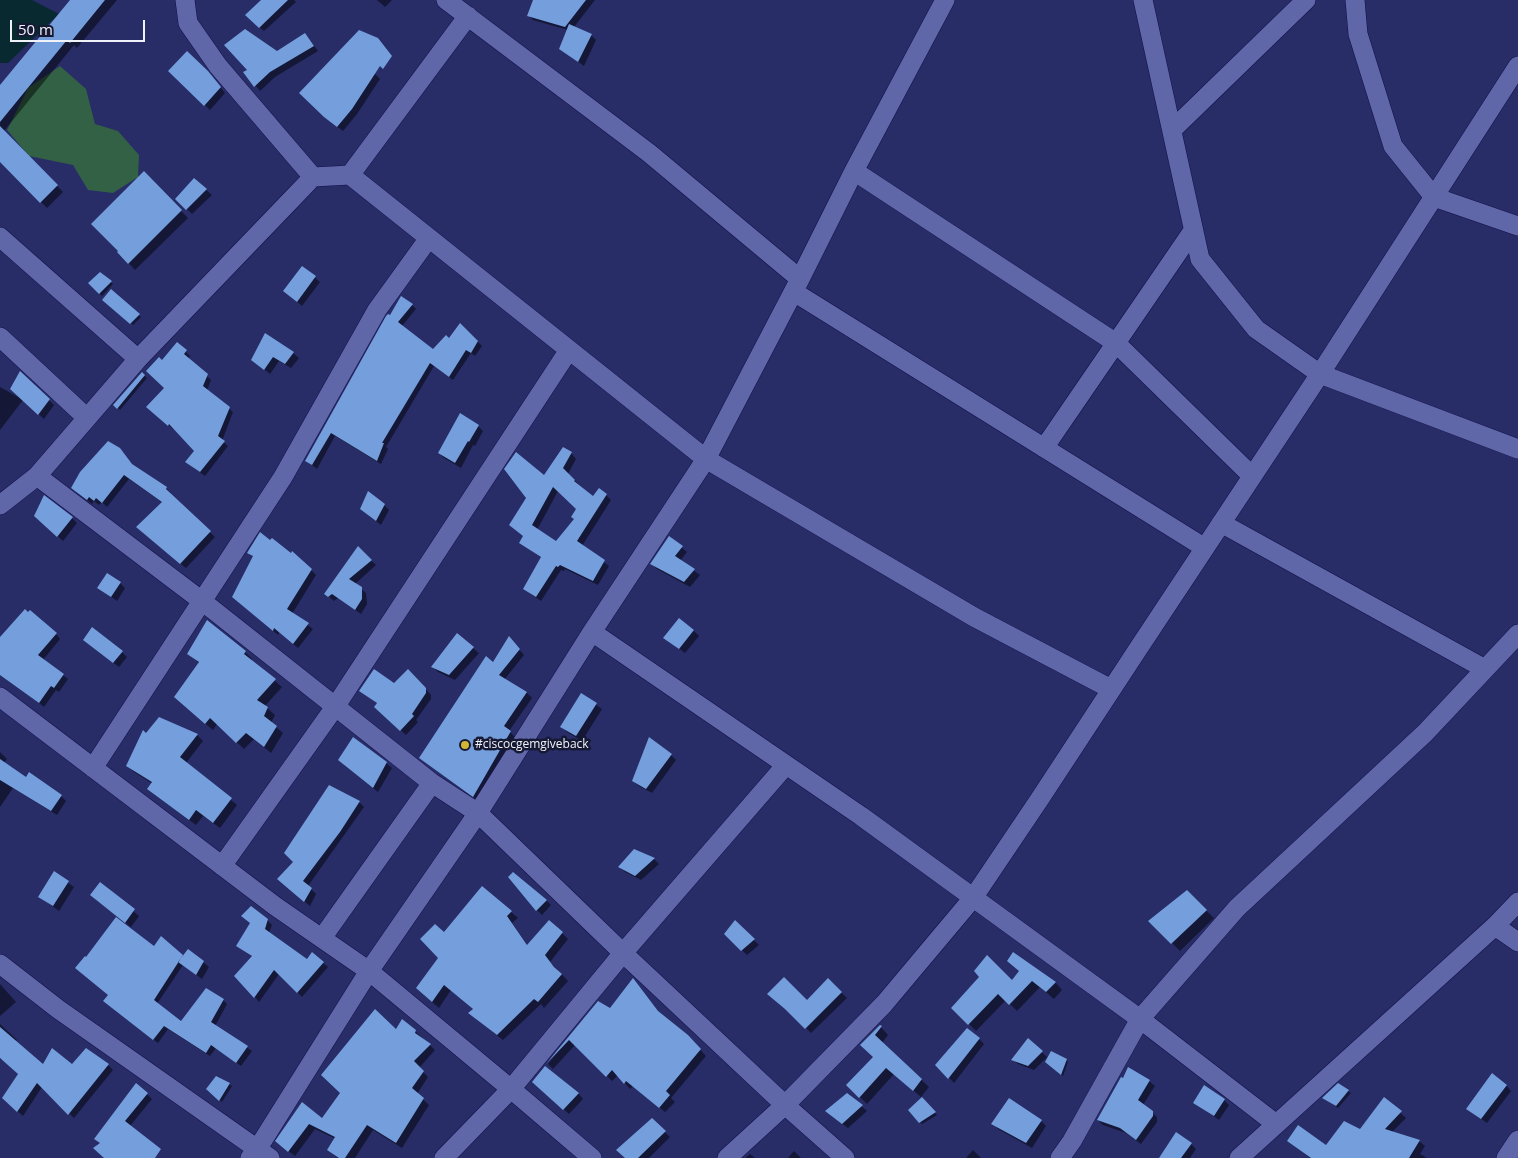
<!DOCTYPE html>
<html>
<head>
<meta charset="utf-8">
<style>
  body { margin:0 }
  #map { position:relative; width:1518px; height:1158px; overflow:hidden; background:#282c67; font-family:"Open Sans",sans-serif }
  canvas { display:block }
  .scale { position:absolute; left:10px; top:20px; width:135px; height:22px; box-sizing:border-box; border:2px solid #f0f2f9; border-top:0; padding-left:6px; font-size:15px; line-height:18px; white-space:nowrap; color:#f0f2f9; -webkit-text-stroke:4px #161933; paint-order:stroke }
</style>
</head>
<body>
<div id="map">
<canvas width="1518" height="1158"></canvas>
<div class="scale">50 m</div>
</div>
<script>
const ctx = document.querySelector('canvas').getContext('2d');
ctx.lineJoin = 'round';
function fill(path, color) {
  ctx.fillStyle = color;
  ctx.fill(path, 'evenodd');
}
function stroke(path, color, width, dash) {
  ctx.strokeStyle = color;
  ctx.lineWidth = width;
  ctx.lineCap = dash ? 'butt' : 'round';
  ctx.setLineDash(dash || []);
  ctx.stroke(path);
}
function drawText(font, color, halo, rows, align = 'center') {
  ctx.font = font + ' "Open Sans",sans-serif';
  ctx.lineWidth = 5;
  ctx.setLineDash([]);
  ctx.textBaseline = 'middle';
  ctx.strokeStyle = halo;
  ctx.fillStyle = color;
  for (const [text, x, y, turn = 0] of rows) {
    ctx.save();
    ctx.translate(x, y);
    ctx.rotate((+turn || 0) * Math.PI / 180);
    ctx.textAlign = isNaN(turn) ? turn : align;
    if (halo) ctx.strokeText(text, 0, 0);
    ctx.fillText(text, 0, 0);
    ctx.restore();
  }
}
fill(new Path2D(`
  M60 66 86 89 95 124 118 131 139 155 138 177 113 193 88 190 73 165 29 156 7 130 28 88Z`), '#326145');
fill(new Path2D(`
  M0 0H32L59 14 8 63H0Z`), '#092931');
fill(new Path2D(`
  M72 0H117L77 48 74 45 4 131 63 192 47 208 0 161V87Z
  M263 0H294L296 2 264 31 251 20Z
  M377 0H392L385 7Z
  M535 0H595L574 27 591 35 596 40 584 66 561 49 568 30 533 20 528 15Z
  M305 34 318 51 275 77 260 91 245 72Z
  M170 71 213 78 225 93 210 110Z
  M374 73 380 79 357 114 343 131 331 122 301 93Z
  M144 173 188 218 135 270 118 252Z
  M194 179 212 195 192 214 177 199Z
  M302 267 320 282 302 306 284 291Z
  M100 274 113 284 102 296 90 283Z
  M111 291 141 317 133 325 104 300Z
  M412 305 416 309 402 326 434 351 449 340 461 325 482 346 475 356 471 353 453 380 434 366 386 447 388 449 381 464 335 436 317 469 307 461 390 317Z
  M177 344 190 356 188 359 211 380 207 391 233 412 222 441 228 446 205 476 186 462 196 451 174 427 173 429 152 411 166 388 162 362Z
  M293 353 299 358 291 368 279 361 270 374 253 360Z
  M20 373 54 405 44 419 23 400 0 430V387L18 397Z
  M142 374 147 378 120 410 115 405Z
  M478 426 483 431 475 446 473 445 461 468 444 458 439 453Z
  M571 453 576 459 568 474 593 498 606 495 611 500 582 546 609 566 598 585 565 569 564 571 561 570 541 601 524 589 542 558 520 543 524 536 544 477ZM558 491 577 509 575 519 556 542 537 530Z
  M134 467 166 488 171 493 170 495 215 537 186 568 142 532 163 503 129 479 107 507 102 502 99 505 94 501 92 504 78 493Z
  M384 505 389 510 381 525 367 514Z
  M72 518 77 523 63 541 41 521Z
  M669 537 687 552 680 561 700 575 690 587 657 569 652 564Z
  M358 548 376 565 355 584 366 593 367 604 361 614 338 598 334 601 326 594Z
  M249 552 311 570 316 575 292 614 313 629 298 648 279 632 278 635 239 601 254 557Z
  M120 583 125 588 117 601 99 588Z
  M208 622 245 652 252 659 251 661 282 687 265 706 275 715 271 723 283 733 271 753 254 739 244 749 217 724 213 730 182 704 199 663 189 654Z
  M693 630 699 636 685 653 665 638Z
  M56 634 60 639 43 660 68 679 59 692 56 690 44 707 0 672V641Z
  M457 635 479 653 455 680 438 672 433 667Z
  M514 643 524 655 504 680 527 693 532 698 509 731 515 737 479 801 420 758 494 664Z
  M90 645 122 652 127 657 119 667Z
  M408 670 431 695V699L416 720 418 722 406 735 380 712 378 704 361 691 394 685Z
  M582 695 602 709 582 741 567 732 562 727Z
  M146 735H197L203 741 186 763 237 805 220 828 203 816 196 825 155 795 149 789 153 784 134 772 127 766Z
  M0 752 7 759 4 763 26 779 61 796 66 801 57 815 13 788 0 807Z
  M671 755 676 760 652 793 639 786 633 781Z
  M386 763 392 768 378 792 344 765Z
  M329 786 359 802 364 807 308 886 316 894 310 906 284 884Z
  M634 850 654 859 659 864 641 880 625 872 620 867Z
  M54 873 74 887 59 911 40 897Z
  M100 884 139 916 131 927 96 900Z
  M482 887 518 918 512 923 528 946 562 933 568 939 550 962 568 981 544 1008 541 1004 503 1040 476 1019 470 1013 474 1010 451 990 439 1008 424 995 440 958 444 934Z
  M1186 892 1214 918 1180 951 1150 921Z
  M546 900 551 905 542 915 537 910Z
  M267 920 272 925 269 933 308 960 323 963 328 967 302 997 279 974 259 1002 255 997 253 957 237 946 251 923Z
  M735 922 759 945 747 955 726 934Z
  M161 938 183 957 188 950 209 967 202 979 183 965 157 1004 181 1022 223 1000 227 1004 215 1026 252 1051 241 1066 216 1048 210 1056 168 1029 158 1043 109 1005Z
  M1014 954 1056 983 1062 990 1054 999 1040 987 1017 1011 1006 1000 976 1031 953 1008 1013 982 1020 971Z
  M828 980 847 998 811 1033 791 1013 807 1002Z
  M0 984 16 1002 0 1016Z
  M599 1002 610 1010 661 1015 693 1042 706 1056 671 1098 675 1102 665 1112 633 1086 630 1089 618 1075 612 1081 575 1045 553 1069 548 1064Z
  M0 1024 17 1040 15 1042 43 1066 108 1065 113 1070 74 1118 42 1087 23 1116 8 1103 20 1074 1 1058 0 1060Z
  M880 1026 888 1035 882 1043 929 1087 921 1097 894 1074 867 1104 848 1085 875 1057 862 1045Z
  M396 1031H415L435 1050 419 1068 428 1077 417 1094 429 1105 402 1148 373 1130 355 1158H338L334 1155 329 1150 336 1139 315 1129 295 1156 283 1147 302 1104 322 1120Z
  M979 1039 984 1044 954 1083 937 1065Z
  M1028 1040 1047 1057 1034 1070 1018 1064 1013 1059Z
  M1066 1060 1068 1062 1063 1076 1049 1064Z
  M1129 1069 1149 1081 1155 1086 1143 1105 1157 1117V1122L1141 1144 1126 1133 1103 1125 1098 1120Z
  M217 1077 232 1086 222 1102 208 1089Z
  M137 1085 152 1099 130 1126 142 1158H105L101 1144Z
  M1338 1085 1351 1093 1338 1108 1324 1098Z
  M1506 1085 1511 1091 1487 1123 1468 1109Z
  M539 1087 578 1093 583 1099 569 1114Z
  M847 1094 867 1111 848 1128 832 1116Z
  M921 1099 937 1115 922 1124 920 1122Z
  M1384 1099 1406 1118 1392 1132 1419 1141 1425 1146 1420 1154 1427 1158H1310L1288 1141 1326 1147 1360 1131Z
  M1224 1100 1229 1105 1219 1120 1195 1103Z
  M652 1120 670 1137 649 1158H626Z
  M1041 1121 1046 1126 1032 1148 998 1129 993 1123Z
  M1191 1144 1196 1149 1190 1158H1161Z
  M973 1150 981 1158H966Z
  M794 1151 801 1158H788Z
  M750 1154 755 1158H745Z`), '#0007');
fill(new Path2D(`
  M70 0H105L70 43 67 40 0 122V85Z
  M261 0H288L259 28 245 15Z
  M533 0H586L565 27 527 16Z
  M569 24 592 34 578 62 559 49Z
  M245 29 277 51 305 33 314 46 270 72 254 87 243 72 247 70 224 45Z
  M359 30 378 38 392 56 383 69 380 66 352 109 337 127 324 117 299 93Z
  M187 51 208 71 221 87 204 106 168 71Z
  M0 126 58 185 40 203 0 162Z
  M144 171 182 210 128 264 117 252 118 251 91 224Z
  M194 178 207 189 186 210 175 199Z
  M302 266 316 276 297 302 283 291Z
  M100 272 112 281 99 294 88 283Z
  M111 289 140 314 130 324 102 300Z
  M401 296 413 304 398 322 433 349 446 335 449 338 460 323 478 341 471 353 466 350 449 377 430 363 382 443H384L377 461 331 433 312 465 305 461 386 316 388 314 390 315Z
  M265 333 294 352 285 364 273 357 264 370 251 360Z
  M177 342 187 350 184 354 208 374 203 386 230 407 218 436 225 441 200 472 185 462 194 451 169 424 168 426 146 407 164 388 146 371 159 357 162 360Z
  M20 371 50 399 38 415 10 389Z
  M142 372 145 375 117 409 113 405Z
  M460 413 479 425 469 442 468 441 455 463 438 453Z
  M108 441 120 448 132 464 167 487 166 489 211 531 180 564 136 527 162 502 124 475 102 503 96 498 94 501 89 497 87 500 71 488 80 472Z
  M563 447 572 452 563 468 575 480 574 481 593 496 599 488 607 494 577 541 605 560 593 581 560 565 558 567 556 566 536 597 523 589 541 557 519 543 523 536 509 525 526 498 504 469 516 452 544 475ZM553 487 576 509 571 517 574 519 556 541 532 525Z
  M368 491 385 504 376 521 360 509Z
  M44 495 73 517 57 537 34 516Z
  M260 532 270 540 272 538 291 553 292 551 312 569 287 609 309 623 293 644 274 628 273 631 232 597 253 556 247 553Z
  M669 536 683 546 675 556 695 569 684 582 650 564Z
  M358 546 372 560 349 579 362 587V599L355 610 332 594 328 597 324 594Z
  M107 573 121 582 111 597 97 588Z
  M25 609 28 612 30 610 57 633 38 655 64 674 54 688 51 686 39 703 0 675V637Z
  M679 618 694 630 679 649 663 638Z
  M207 620 246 651 244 654 276 679 257 700 268 707 264 716 277 726 264 747 246 733 236 743 210 718 205 724 174 697 199 662 187 654Z
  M92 627 123 651 113 663 83 640Z
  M457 633 474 647 449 675 431 667Z
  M509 636 520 649 499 675 527 692 504 726 511 731 473 797 419 758 486 656 493 662Z
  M374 669 394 683 408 669 426 688V693L412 714 414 716 400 731 374 707 377 703 359 691Z
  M581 693 597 703 576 736 560 727Z
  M159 717 198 734 180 757 232 798 213 823 196 810 189 820 147 789 152 782 126 766 143 730 146 733Z
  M353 737 387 762 373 788 338 760Z
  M649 737 672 754 646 789 632 781Z
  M0 759 26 777 29 772 62 795 51 811 0 780Z
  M329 785 360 801 340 832 303 881 312 888 304 902 277 879 293 862 284 853Z
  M634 849 655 858 635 876 618 867Z
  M54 871 69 881 53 906 38 897Z
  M513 872 547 900 536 911 508 877Z
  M100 882 135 909 125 923 90 895Z
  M482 886 512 911 507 916 527 945 549 920 563 932 545 955 554 967 562 974 538 1002 534 999 497 1035 468 1013 473 1009 444 985 432 1002 416 988 438 958 420 939 435 924 444 932Z
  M1187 890 1207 910 1171 944 1148 921Z
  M251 906 268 919 265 929 307 959 312 952 324 962 297 993 274 970 254 998 234 976 252 956 236 946 250 923 241 916Z
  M116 917 154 946 161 936 183 955 154 1000 181 1021 206 988 224 999 211 1022 248 1046 236 1063 211 1045 206 1053 164 1026 153 1040 103 1001 108 995 75 968 85 956 86 957Z
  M735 920 755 939 741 951 724 934Z
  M188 949 204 961 196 975 178 962Z
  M1013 952 1056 982 1046 992 1032 981 1009 1005 998 994 968 1025 951 1008 979 977 974 971 987 955 1012 980 1019 971 1007 961Z
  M784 977 807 1000 828 978 842 992 805 1029 785 1009 767 994Z
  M633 978 658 1011 688 1035 701 1049 666 1091 670 1095 659 1108 626 1081 624 1084 612 1070 606 1077 569 1040 546 1064 598 1001 610 1008Z
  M375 1009 396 1029 402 1019 416 1030 415 1033 431 1044 414 1061 424 1071 412 1088 424 1098 396 1143 367 1125 345 1158H339L327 1150 335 1137 309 1124 288 1152 275 1141 302 1102 322 1118 340 1093 321 1075Z
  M880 1025 882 1026 875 1035 922 1079 913 1091 886 1068 859 1098 846 1085 873 1057 860 1045Z
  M0 1027 43 1064 52 1048 72 1064 86 1048 109 1064 68 1115 37 1083 17 1112 2 1098 18 1074 0 1058Z
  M967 1028 980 1038 948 1079 935 1065Z
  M1028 1038 1043 1051 1028 1066 1011 1060Z
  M1051 1051 1067 1059 1061 1075 1045 1062Z
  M545 1066 579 1093 563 1110 532 1082Z
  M1128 1067 1150 1080 1138 1100 1153 1111V1116L1136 1140 1120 1128 1097 1120 1121 1077 1123 1078Z
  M1492 1073 1507 1085 1481 1119 1466 1109Z
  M216 1076 230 1083 219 1101 206 1089Z
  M136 1083 148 1093 125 1121 161 1149 155 1158H104L93 1148 100 1143 94 1139Z
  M1338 1083 1349 1090 1336 1106 1322 1098Z
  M1204 1085 1225 1099 1214 1116 1193 1103Z
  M847 1093 863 1105 842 1124 825 1111Z
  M922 1097 936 1112 919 1123 908 1110Z
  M1384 1097 1402 1111 1385 1129 1420 1140 1409 1158H1311L1287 1141 1298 1125 1326 1145 1344 1121 1360 1129Z
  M1009 1098 1042 1120 1026 1143 991 1124Z
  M652 1118 666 1131 638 1158H625L616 1150Z
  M1176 1132 1192 1143 1181 1158H1159Z`), '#749fdc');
const minor = new Path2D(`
  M185 0 188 23 218 66 313 177
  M446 0 649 153 800 279
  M1143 0 1200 259 1256 329 1320 374 1518 449
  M1355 0 1358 34 1393 146 1434 197 1518 226
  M1172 130 1306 0
  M854 171 1116 343 1252 476
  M350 175 468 16
  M0 237 138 359
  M794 292 1205 548
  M0 337 87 418
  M1044 448 1192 232
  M37 476 202 601 432 783 478 813 623 953 785 1105 845 1158
  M0 505 37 476 138 359 313 177 350 175 706 459 974 617 1111 689
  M1221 523 1485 669
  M592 632 861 816 1140 1019 1276 1124
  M0 697 275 906 369 971 511 1089 592 1158
  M93 768 283 477 377 310 429 238
  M222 866 335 707 569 350
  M1495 926 1518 942
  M322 938 432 783
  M0 964 58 1009 270 1158
  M250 1158 258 1148 369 971 478 813 592 632 706 459 800 279 854 171 945 0
  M444 1158 511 1089 623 953 786 765
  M727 1158 785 1105 884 1004 973 898 1039 800 1138 649 1320 374 1518 66
  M1060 1158 1072 1141 1140 1019 1237 908 1425 733 1518 634
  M1239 1158 1495 926 1518 902
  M1506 1158 1518 1140`);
stroke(minor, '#131049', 20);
stroke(minor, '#5f67a9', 19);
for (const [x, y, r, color] of [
  [465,745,5,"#d2b736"]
]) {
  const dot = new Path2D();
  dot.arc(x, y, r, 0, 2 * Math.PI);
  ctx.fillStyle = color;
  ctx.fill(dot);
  stroke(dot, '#161933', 2);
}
drawText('12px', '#f0f2f9', '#161933', [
  ["#ciscocgemgiveback",475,745]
], 'left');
</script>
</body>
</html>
